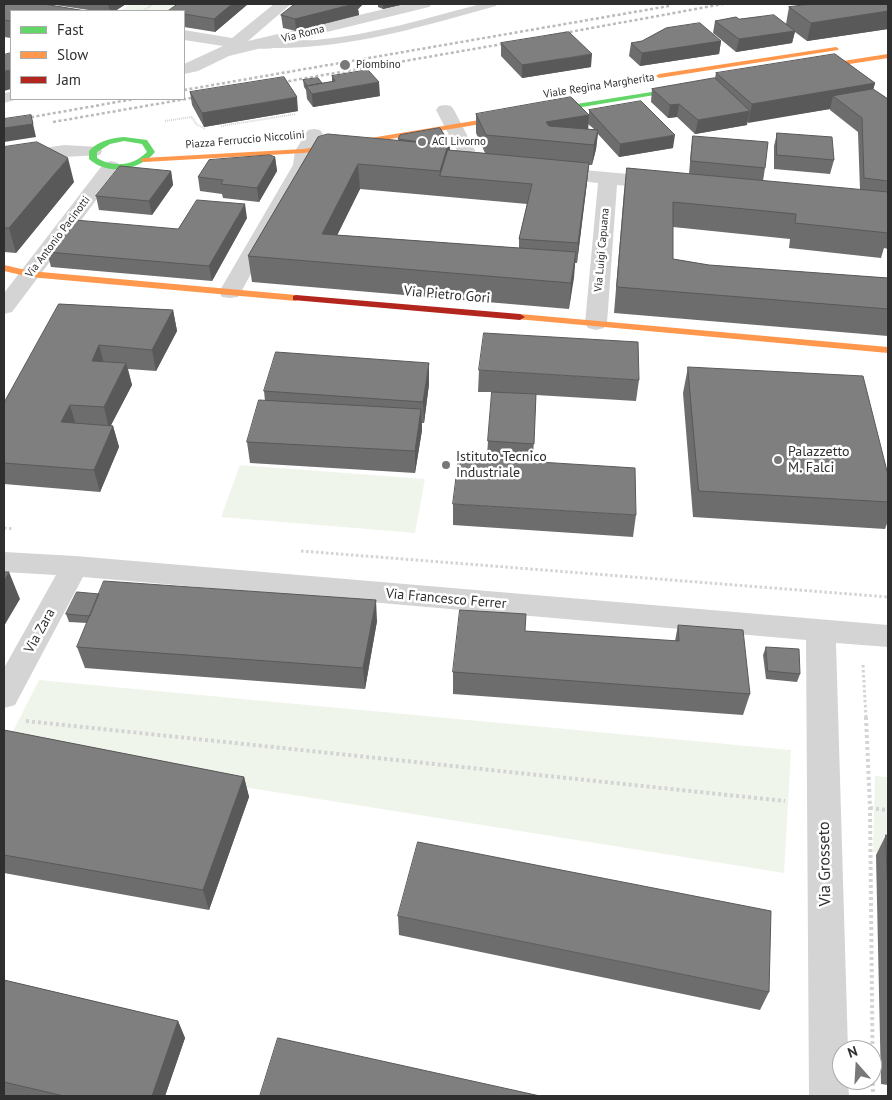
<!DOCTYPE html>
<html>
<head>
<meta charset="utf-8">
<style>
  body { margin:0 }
  #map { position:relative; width:892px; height:1100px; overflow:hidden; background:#fff; font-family:"PT Sans",sans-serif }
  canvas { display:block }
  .frame { position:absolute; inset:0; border:5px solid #2f2f2f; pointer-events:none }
  .legend { position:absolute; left:10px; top:10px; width:175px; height:90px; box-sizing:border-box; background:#fff; border:1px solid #acacac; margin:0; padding:6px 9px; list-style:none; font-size:15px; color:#2f2f2f }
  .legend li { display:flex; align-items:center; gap:10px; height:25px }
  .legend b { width:25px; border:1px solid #acacac }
  .north { position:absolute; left:832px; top:1040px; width:50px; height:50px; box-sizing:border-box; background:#fff; border:1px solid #acacac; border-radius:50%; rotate:341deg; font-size:14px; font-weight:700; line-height:20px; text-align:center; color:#2f2f2f }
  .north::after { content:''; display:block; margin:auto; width:18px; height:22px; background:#787878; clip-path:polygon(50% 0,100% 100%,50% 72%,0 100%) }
</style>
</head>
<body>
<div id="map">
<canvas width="892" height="1100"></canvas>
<div class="frame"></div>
<ul class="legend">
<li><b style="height:6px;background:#63d668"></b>Fast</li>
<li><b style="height:6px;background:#ff974d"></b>Slow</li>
<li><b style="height:6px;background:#b3261e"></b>Jam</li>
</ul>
<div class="north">N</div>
</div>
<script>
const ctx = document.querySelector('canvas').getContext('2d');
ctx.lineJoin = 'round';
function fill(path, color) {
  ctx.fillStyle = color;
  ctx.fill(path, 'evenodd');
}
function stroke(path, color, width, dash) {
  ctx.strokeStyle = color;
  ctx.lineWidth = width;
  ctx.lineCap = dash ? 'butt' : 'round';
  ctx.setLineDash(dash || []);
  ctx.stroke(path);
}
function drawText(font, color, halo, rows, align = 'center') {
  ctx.font = font + ' "PT Sans",sans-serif';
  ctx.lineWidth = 5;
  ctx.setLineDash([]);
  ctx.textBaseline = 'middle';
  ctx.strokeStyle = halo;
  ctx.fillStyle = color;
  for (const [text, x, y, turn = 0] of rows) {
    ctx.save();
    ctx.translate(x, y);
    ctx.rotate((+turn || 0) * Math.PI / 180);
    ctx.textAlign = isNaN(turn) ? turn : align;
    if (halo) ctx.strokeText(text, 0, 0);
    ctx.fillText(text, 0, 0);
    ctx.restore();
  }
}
fill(new Path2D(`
  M131 4H192L182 11H120Z
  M240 465 425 479 415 533 221 517Z
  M39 680 791 750 784 873 4 749Z
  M875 776 888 777V854L873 852Z`), '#f0f5ec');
stroke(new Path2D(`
  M143 11 153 4
  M165 121 192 117 196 124 205 129
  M221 126 296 114`), '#d4d4d4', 2, [1, 1]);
stroke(new Path2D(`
  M4 528 13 529
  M301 551 888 597
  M863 665 866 718`), '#d4d4d4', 3, [2.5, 2.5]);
stroke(new Path2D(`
  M866 717 870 808 873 1096
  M26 721 785 801
  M870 808 888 810`), '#d4d4d4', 4, [3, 3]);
fill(new Path2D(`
  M481 4H497L496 6C424 26 352 48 277 48 269 48 257 51 252 45 258 39 304 41 316 40 372 35 427 18 481 4Z`), '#d4d4d4');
fill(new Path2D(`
  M274 4H291L248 41 406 4H432L429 7 229 56 198 71 184 74V64L223 46 184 40V30L232 38Z
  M11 92V99H18L4 103V93Z
  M445 105 451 106 454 110 483 166 481 170 474 172 467 170 465 166 436 110 439 106Z
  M314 129 320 130 323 134 313 151 311 165 241 292 238 297 230 298 222 297 219 292 293 165 295 151 308 130Z
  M64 145 100 147 102 151 100 155 64 157 4 166V154Z
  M111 161 118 163 120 167 118 171 12 312 4 314V293L104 163Z
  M549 167 663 177 670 179 673 183 670 187 663 189 617 185 607 323 604 328 596 330 588 328 585 323 598 183 542 177 540 173 542 169Z
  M4 552 75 556 888 625V647L836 643 848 1050H842V1080H848L849 1096H809L806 640 83 577 15 705 4 708V668L56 575 4 572Z`), '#d4d4d4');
fill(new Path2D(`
  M689 86 691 87V89L564 110 560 108 564 106Z
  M124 137 147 140 155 152C139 171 108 176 89 159V151C98 141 111 138 124 137ZM124 141 142 144 147 152C133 166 114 168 97 158V152L110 144Z`), '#63d668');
fill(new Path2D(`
  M836 47 839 49 838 50 659 78 656 76 659 74Z
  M888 54V58L811 70 808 68 811 66Z
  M564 106 568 108 567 110 304 153 144 162 140 160 144 158 304 149Z
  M4 265 30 271 296 295 300 298 296 301 30 277 4 271Z
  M520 314 888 347V353L517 319 515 317Z`), '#ff974d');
fill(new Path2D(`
  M296 295 520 314 525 317 520 320 293 300V296Z`), '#b3261e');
stroke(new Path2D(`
  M548 36 723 4
  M272 84 514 42
  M184 90 669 6
  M4 122 134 99
  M53 122 203 96`), '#bbb', 2.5, [3, 2.5]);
fill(new Path2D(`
  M4 4 11 11V38L4 37Z
  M49 4H126L115 11H95Z
  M248 4 215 32 184 27V11Z
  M295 4H363L358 9 359 15 296 31 283 28 281 15Z
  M378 4H405L383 9 378 7Z
  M888 4V29L807 41 795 32 792 43 736 52 713 33 715 21 739 19 786 24 789 7Z
  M642 41H721L719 54 640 66 629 56 631 43Z
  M501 43 591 67 522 78 501 56Z
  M716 73 875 83 873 89 888 99V249L884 248 881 258 789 248 790 239 673 227V259L709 265 888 278V336L614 313 624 192 627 168 689 174 691 150 693 136 765 168 763 181 860 190 858 132 830 110V109L747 122V125L695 134 677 117 668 118 651 102 652 89 715 78Z
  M332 76 380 96 313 107 307 99 306 90 304 87 303 80 322 83 332 82Z
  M190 92 298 111 204 127 192 105Z
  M589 110 673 148 619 157 598 134 596 149 592 165H589L577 263H575L569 309 252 282 248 256 318 137 398 141 400 135 450 150 485 153 476 133V114H589ZM588 124 594 129H588ZM360 189 527 204 519 239V248L337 235Z
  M777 133 834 160 830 174 774 169V146Z
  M4 147 74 182 16 253 4 252Z
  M275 157 277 171 259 202 223 198 222 194 200 191 198 177Z
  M171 171 173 185 152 215 99 210 96 196Z
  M247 218 212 281 51 267 47 252 178 229Z
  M59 304 173 310 177 331 156 371 128 369 132 385 111 425 113 426 119 447 100 492 4 484V403Z
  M429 363V384L424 423H422V430L415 473 250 463 247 442 265 401 264 391Z
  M688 367 888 475V521L885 529 693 517 683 393Z
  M479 370 639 380 636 401 536 395 533 459 487 456 488 441 492 392H478Z
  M453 504 636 515 633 537 453 525Z
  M66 614 377 621 365 689 85 668 77 647 87 623 69 622Z
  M678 625 750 694 743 715 453 694V672L525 631 675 641Z
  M766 647 800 674 797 682 766 679 763 655Z
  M4 730 244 777 249 797 209 910 4 873Z
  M886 835 888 836V1085L881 1084 876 855Z
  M398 916 769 992 760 1010 399 935Z
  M4 980 178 1021 185 1038 165 1096H9L4 1095Z`), '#6d6d6d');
fill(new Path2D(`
  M108 4H126L115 11H110Z
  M232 4H248L215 32 214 19Z
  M354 4H363L358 9 359 15 296 31 295 19Z
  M383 4H405L383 9Z
  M888 11V29L807 41 811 23Z
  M795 31 792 43 736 52 739 39Z
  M721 41 719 54 640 66 642 53Z
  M592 54 591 67 522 78V65Z
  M11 70V89L4 91V71Z
  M379 82 380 96 313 107 312 94Z
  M875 83 870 102 833 96 830 109 748 123 752 104Z
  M297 97 298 111 204 127 202 113Z
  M679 104 677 117 668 118 670 105Z
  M750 111 747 125 695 134 698 120Z
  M31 115 36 137 4 142V128Z
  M589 115 588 134 544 141 546 122Z
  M598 130 596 149 592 165 594 145Z
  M675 135 673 148 619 157 620 144Z
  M450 144V151L440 176 442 145Z
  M275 157 277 171 259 202 257 188Z
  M68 158 74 182 16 253 9 228Z
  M589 163 587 183 577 263 578 243Z
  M358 164 360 189 325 260 322 234Z
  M171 171 173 185 152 215 149 201Z
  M245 204 247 218 212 281 209 266Z
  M576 252 574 278 569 309 571 283Z
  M173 310 177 331 156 371 152 350Z
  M99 345 105 367 92 361Z
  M126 363 132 385 109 429 104 407Z
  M429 363V384L424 423 423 402Z
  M70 405 76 426 61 422Z
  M421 409 422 430 415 473V451Z
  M113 426 119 447 100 492 94 470Z
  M9 572 20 599 4 626V581Z
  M376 600 377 621 365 689 363 668Z
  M244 777 249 797 209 910 203 890Z
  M178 1021 185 1038 165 1096H152Z`), '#595959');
const building = new Path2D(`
  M4 4H44L86 11H11V21L4 20Z
  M178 4H232L214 19 184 14V11H168Z
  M295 4H354L295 19 281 15Z
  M811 4H888V11L811 23 789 7Z
  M774 15 795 31 739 39 715 21 736 17 739 19Z
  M700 23 721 41 642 53 631 43 642 41 666 28Z
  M569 32 592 54 522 65 501 43Z
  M11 53V70L4 71V55Z
  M835 54 875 83 752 104 716 73Z
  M368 70 379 82 312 94 306 86 335 81 332 76Z
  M284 77 297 97 202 113 190 92Z
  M318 78 322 83 307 86 303 80Z
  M715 78 750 111 698 120 679 104 670 105 652 89Z
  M873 89 888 99V181L864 178 862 118 833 96Z
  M571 97 589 115 546 122 549 126 598 130 594 145 486 135 476 114Z
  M641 101 675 135 620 144 589 110Z
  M31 115 33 124 4 128V119Z
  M440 128 450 144 442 145 398 139 400 135Z
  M777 133 832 137 834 160 777 155Z
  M328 134 448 145 440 171 358 164 322 234 576 252 571 283 248 256 318 137Z
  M693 136 768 142 765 168 691 161Z
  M37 142 68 158 9 228H4V147Z
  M448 150 589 163 578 243 519 239 532 184 440 176Z
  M270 155 275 157 257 188 221 184 223 180 198 177 209 160Z
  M120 166 171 171 149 201 96 196Z
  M627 168 888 192V233L795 223 796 214 673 202V259L709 265 888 278V309L617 287Z
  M197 200 245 204 209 266 47 252 75 220 178 229Z
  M59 304 173 310 152 350 99 345 92 361 126 363 104 407 70 405 61 422 113 426 94 470 4 463V403Z
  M484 333 638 342 639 380 479 370Z
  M276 352 429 363 423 402 264 391Z
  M688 367 863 376 888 475V502L699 491Z
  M492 392 536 394 534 444 488 441Z
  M259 400 421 409 415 451 247 442Z
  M459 457 635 468 636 515 453 504Z
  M4 572H9L4 581Z
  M104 581 376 600 363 668 77 647Z
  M77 592 99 594 90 616 66 614Z
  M460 610 526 614 525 631 679 641 678 625 743 630 750 694 453 672Z
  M766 647 799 649 800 674 768 671Z
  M4 730 244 777 203 890 4 855Z
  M886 835 888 836V897Z
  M418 842 771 911 769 992 398 916Z
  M4 980 178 1021 152 1096H64L4 1082Z
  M278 1038 540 1096H260Z`);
fill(building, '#7f7f7f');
stroke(building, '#595959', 1);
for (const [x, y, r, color] of [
  [345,65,6,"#787878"],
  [422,142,5,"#787878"],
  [778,460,5,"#787878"],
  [446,465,5,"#787878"]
]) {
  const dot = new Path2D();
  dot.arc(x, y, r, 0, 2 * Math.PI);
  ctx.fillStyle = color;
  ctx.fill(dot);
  stroke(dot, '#fff', 2);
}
drawText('11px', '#2f2f2f', '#fff', [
  ["Via Roma",303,34,-14],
  ["Viale Regina Margherita",599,86,-9],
  ["Piazza Ferruccio Niccolini",245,140,-5],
  ["Via Antonio Pacinotti",58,237,-53],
  ["Via Luigi Capuana",602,250,-85]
]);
drawText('11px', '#2f2f2f', '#fff', [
  ["Piombino",356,65],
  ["ACI Livorno",432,142]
], 'left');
drawText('14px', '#2f2f2f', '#fff', [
  ["Via Pietro Gori",447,295,5],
  ["Via Francesco Ferrer",446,599,5],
  ["Via Zara",40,631,-61]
]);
drawText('14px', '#2f2f2f', '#fff', [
  ["Palazzetto",788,452],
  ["M. Falci",788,468],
  ["Istituto Tecnico",456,457],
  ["Industriale",456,473]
], 'left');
drawText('16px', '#2f2f2f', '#fff', [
  ["Via Grosseto",825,864,-91]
]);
</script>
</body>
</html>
